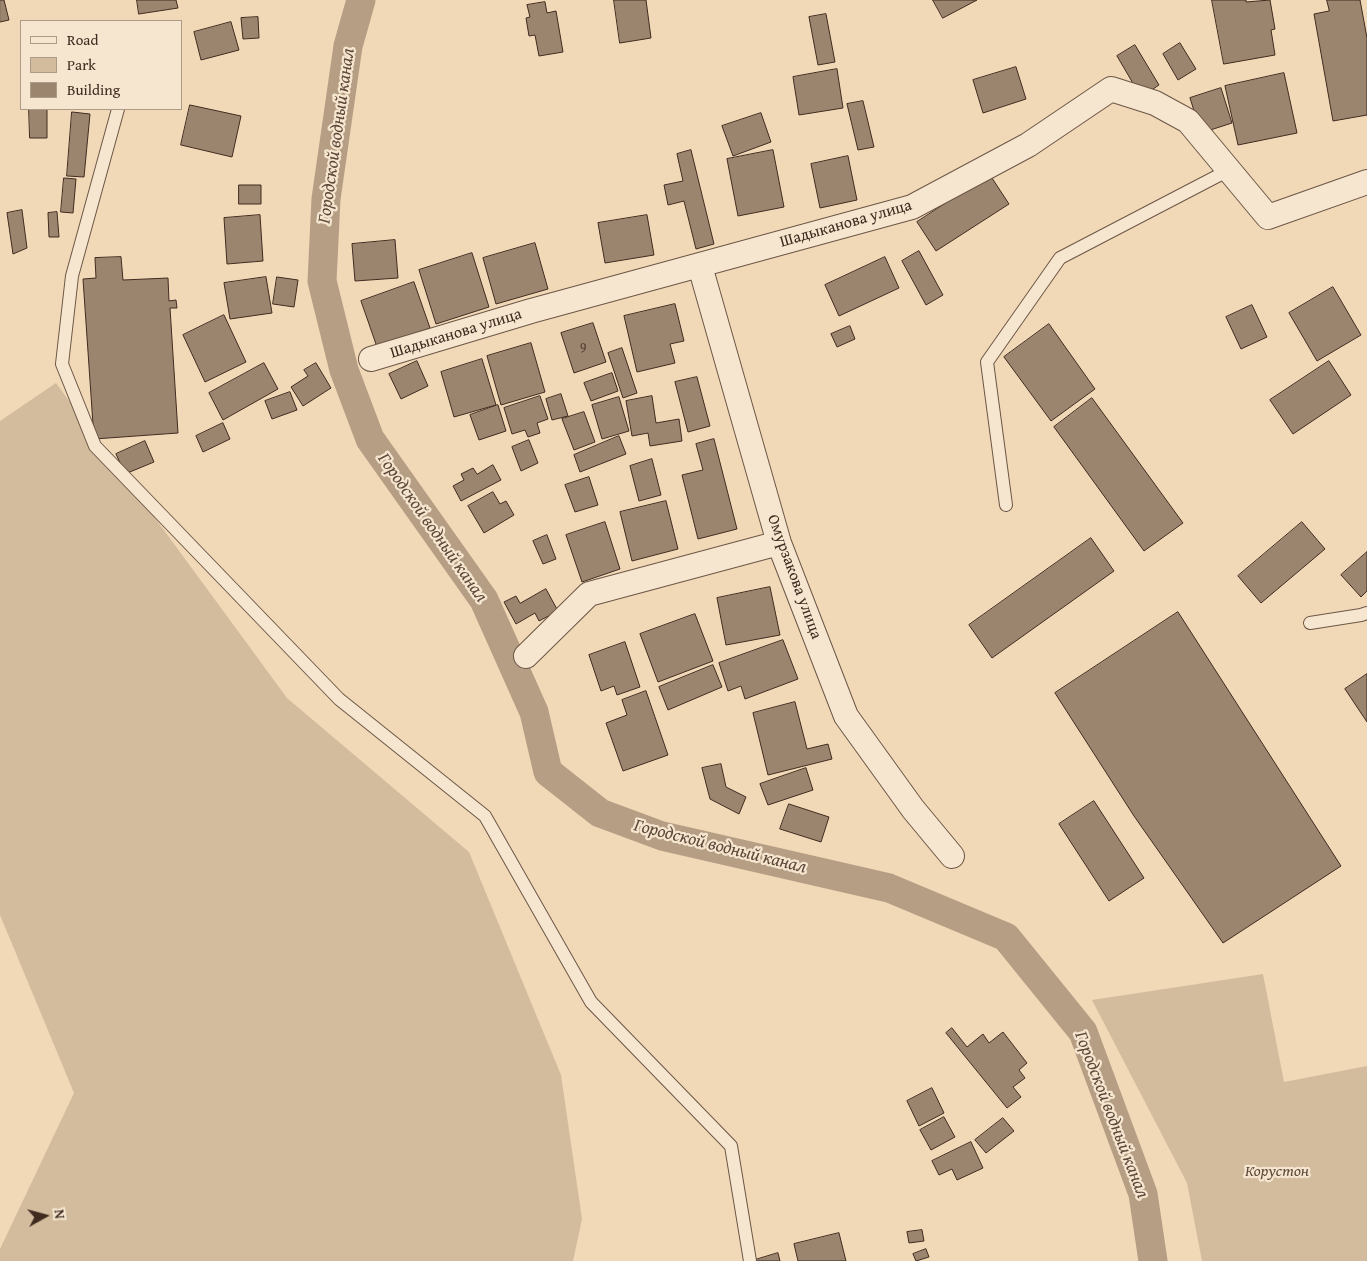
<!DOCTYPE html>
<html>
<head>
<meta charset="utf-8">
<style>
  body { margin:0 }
  #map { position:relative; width:1367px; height:1261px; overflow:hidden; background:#f1d9b7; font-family:"Gentium Book Plus",serif }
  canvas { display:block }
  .legend { position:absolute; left:20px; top:20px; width:162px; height:90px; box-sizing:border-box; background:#f6e6d0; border:1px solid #ad9b8a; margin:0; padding:6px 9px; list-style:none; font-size:15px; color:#402b20 }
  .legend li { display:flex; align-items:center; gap:10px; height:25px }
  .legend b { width:25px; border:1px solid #ad9b8a }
  .north { position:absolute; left:20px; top:1191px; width:50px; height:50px; -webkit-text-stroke:4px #f6e6d0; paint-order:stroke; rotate:83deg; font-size:14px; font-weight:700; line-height:20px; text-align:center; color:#402b20 }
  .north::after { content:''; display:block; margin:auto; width:18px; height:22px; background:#402b20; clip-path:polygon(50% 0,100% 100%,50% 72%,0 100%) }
</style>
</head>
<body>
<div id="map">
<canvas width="1367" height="1261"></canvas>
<ul class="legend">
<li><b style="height:6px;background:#f6e6d0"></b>Road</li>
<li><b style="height:14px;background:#d3bb9d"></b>Park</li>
<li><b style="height:14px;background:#9c856f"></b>Building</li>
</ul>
<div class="north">N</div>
</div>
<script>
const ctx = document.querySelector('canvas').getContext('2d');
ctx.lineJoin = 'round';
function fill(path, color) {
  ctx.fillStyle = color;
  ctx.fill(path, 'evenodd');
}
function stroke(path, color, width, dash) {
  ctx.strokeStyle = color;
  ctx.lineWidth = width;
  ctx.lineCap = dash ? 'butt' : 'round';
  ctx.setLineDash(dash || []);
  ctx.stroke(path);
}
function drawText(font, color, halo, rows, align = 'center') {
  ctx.font = font + ' "Gentium Book Plus",serif';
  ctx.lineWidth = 4.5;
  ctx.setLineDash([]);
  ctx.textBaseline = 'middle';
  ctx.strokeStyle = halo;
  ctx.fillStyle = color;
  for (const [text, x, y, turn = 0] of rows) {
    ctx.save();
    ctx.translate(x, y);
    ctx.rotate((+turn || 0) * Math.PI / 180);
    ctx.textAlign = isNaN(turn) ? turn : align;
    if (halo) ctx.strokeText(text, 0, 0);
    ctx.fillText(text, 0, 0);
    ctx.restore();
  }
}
fill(new Path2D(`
  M56 383 287 698 469 852 561 1075 582 1219 573 1261H0V1249L74 1093 0 915V421Z
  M1263 974 1284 1082 1367 1066V1261H1202L1187 1183 1092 1000Z`), '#d3bb9d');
stroke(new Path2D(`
  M361 0 348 46 326 199 322 281 344 370 370 439 484 600 534 712 548 772 600 813 662 836 889 888 1006 937 1083 1032 1143 1194 1153 1261`), '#b59e84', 29);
const building = new Path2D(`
  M0 0H4L9 20 0 22Z
  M137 0H176L178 8 139 14Z
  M614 0H646L651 38 620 43Z
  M933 0H977L943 18Z
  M1212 0H1246V2L1270 0 1275 29 1271 30 1275 55 1224 64Z
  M1327 0H1360L1367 38V115L1333 121 1314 14 1329 11Z
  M545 2 547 13 556 11 563 52 539 56 535 35 529 36 526 18 530 17 527 5Z
  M826 14 835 62 818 65 809 17Z
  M258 17 259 38 243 39 241 18Z
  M231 22 239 50 201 60 194 32Z
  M1180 43 1196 69 1178 80 1163 54Z
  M1135 45 1159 85 1141 97 1117 56Z
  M1016 67 1026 99 983 113 973 80Z
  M837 69 843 108 799 115 793 77Z
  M1284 73 1297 133 1238 145 1225 86Z
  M1221 88 1232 123 1201 133 1190 98Z
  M863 101 874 147 858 150 847 104Z
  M190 105 241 116 232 157 181 145Z
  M29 109H47V138H30Z
  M72 112 90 114 84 177 67 176Z
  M761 113 771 142 733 156 722 126Z
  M691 150 714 244 696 249 684 201 668 205 664 185 683 181 677 154Z
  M773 150 784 207 738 216 727 159Z
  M848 156 857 200 820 208 811 164Z
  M990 175 1009 204 936 251 917 222Z
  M64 178 76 179 73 213 61 212Z
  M239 185H261V204H239Z
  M22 210 27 248 13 254 7 213Z
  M57 212 59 237H49L48 213Z
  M260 215 263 261 227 264 224 218Z
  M647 215 654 255 605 263 598 223Z
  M395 240 398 278 355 281 352 244Z
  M535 243 548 289 496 304 483 258Z
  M919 251 943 295 926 305 902 261Z
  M472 253 489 307 436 324 419 270Z
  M121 257 123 280 168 278 169 301 176 300 177 308H170L178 433 94 439 83 279 96 278 95 258Z
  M885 257 899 288 839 316 825 285Z
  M266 277 272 313 230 319 224 283Z
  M277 277 298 280 294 307 273 304Z
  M414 282 430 328 377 347 361 301Z
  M1333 287 1361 335 1317 361 1289 313Z
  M675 304 684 341 670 344 675 363 637 372 624 316Z
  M1252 305 1267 337 1241 349 1226 317Z
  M224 315 246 362 205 382 183 335Z
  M593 323 606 362 574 373 561 333Z
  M1049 324 1095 389 1051 421 1004 357Z
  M850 326 855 339 837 347 831 334Z
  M531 343 545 392 501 405 487 356Z
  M622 348 637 393 623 398 608 353Z
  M482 359 496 405 454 417 441 372Z
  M417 361 428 386 401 399 389 374Z
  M1329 361 1351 395 1293 434 1270 400Z
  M264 363 278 389 223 420 209 393Z
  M316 363 331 388 303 406 291 387 308 376 304 370Z
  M612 373 618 391 591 401 584 383Z
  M697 377 710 426 688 432 675 382Z
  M290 392 297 410 272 419 265 401Z
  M561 394 568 416 552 420 546 399Z
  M540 396 548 419 537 423 540 433 528 437 525 430 512 434 504 408Z
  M652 396 656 423 679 419 682 441 650 446 648 433 632 436 626 401Z
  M619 397 629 431 602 439 592 405Z
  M1092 398 1183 523 1144 551 1054 427Z
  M498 405 506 431 479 440 470 415Z
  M584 412 595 442 574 450 562 419Z
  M223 423 230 439 203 452 196 436Z
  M619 436 626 454 580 472 574 455Z
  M714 439 737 529 698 539 682 475 703 470 696 444Z
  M529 440 538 463 521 471 512 447Z
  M145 441 154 462 125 474 116 454Z
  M652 459 661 495 639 501 630 466Z
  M493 465 501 480 461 501 453 486 464 480 461 474 473 468 477 474Z
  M589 477 598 505 575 512 565 485Z
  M493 492 500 504 506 501 514 515 484 533 468 506Z
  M666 501 678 549 632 561 620 512Z
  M605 522 620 569 582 582 566 535Z
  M1302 522 1325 549 1261 603 1238 576Z
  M547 535 556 559 543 564 533 541Z
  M1091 538 1114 571 992 658 969 625Z
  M1367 552V591L1361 597 1341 575Z
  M770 587 780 635 726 645 717 598Z
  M546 589 558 611 539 621 535 613 516 624 504 602 516 596 520 603Z
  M1178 612 1341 866 1223 943 1134 816 1055 693Z
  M695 614 713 661 658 682 640 634Z
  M783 640 798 679 745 699 741 686 728 691 719 663Z
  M625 642 640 687 617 695 614 686 601 691 589 655Z
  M713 665 722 687 668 710 659 687Z
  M1367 674V722L1345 689Z
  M646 691 668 755 623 771 606 723 627 715 622 700Z
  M795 702 807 749 828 744 832 759 768 775 753 713Z
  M721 764 726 787 746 797 739 814 710 799 702 768Z
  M806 768 813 790 768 805 760 784Z
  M1094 801 1144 878 1109 901 1059 824Z
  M789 804 829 817 821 842 780 829Z
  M952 1028 967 1047 983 1034 989 1043 1003 1032 1027 1063 1019 1070 1025 1078 1013 1087 1021 1097 1007 1108 946 1033Z
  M932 1088 944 1113 919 1126 907 1101Z
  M944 1117 955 1137 931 1150 920 1130Z
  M1003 1118 1014 1131 986 1153 975 1140Z
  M971 1142 983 1168 957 1180 952 1169 939 1175 932 1161Z
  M922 1230 924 1241 909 1243 907 1232Z
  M839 1233 846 1261H798L794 1244Z
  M926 1249 929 1257 916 1261 913 1254Z
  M778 1253 780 1261H755V1260Z`);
fill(building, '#9c856f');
stroke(building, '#402b20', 1);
const service = new Path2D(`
  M118 109 72 276 62 364 95 446 339 699 485 816 591 1002 731 1146 750 1261
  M1006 505 987 362 1060 258 1229 170
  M1310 623 1361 615 1367 613`);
const minor = new Path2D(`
  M700 266 779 543 846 716 913 809 952 856
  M371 359 531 311 912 207 1028 145 1111 89 1155 103 1188 121 1268 217 1367 182
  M526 656 589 594 779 543`);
stroke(service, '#6c5646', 14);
stroke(minor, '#6c5646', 26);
stroke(service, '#f6e6d0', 12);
stroke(minor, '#f6e6d0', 24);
drawText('14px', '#574234', null, [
  ["9",583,348]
]);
drawText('16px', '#402b20', '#f6e6d0', [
  ["Шадыканова улица",846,224,-16],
  ["Шадыканова улица",456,334,-17],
  ["Омурзакова улица",794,577,70]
]);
drawText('italic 16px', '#5d4839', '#f6e6d0', [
  ["Корустон",1277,1172]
]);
drawText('italic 18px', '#5d4839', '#f6e6d0', [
  ["Городской водный канал",337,136,-82],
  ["Городской водный канал",432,528,55],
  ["Городской водный канал",720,847,14],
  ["Городской водный канал",1111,1115,69]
]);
</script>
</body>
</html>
